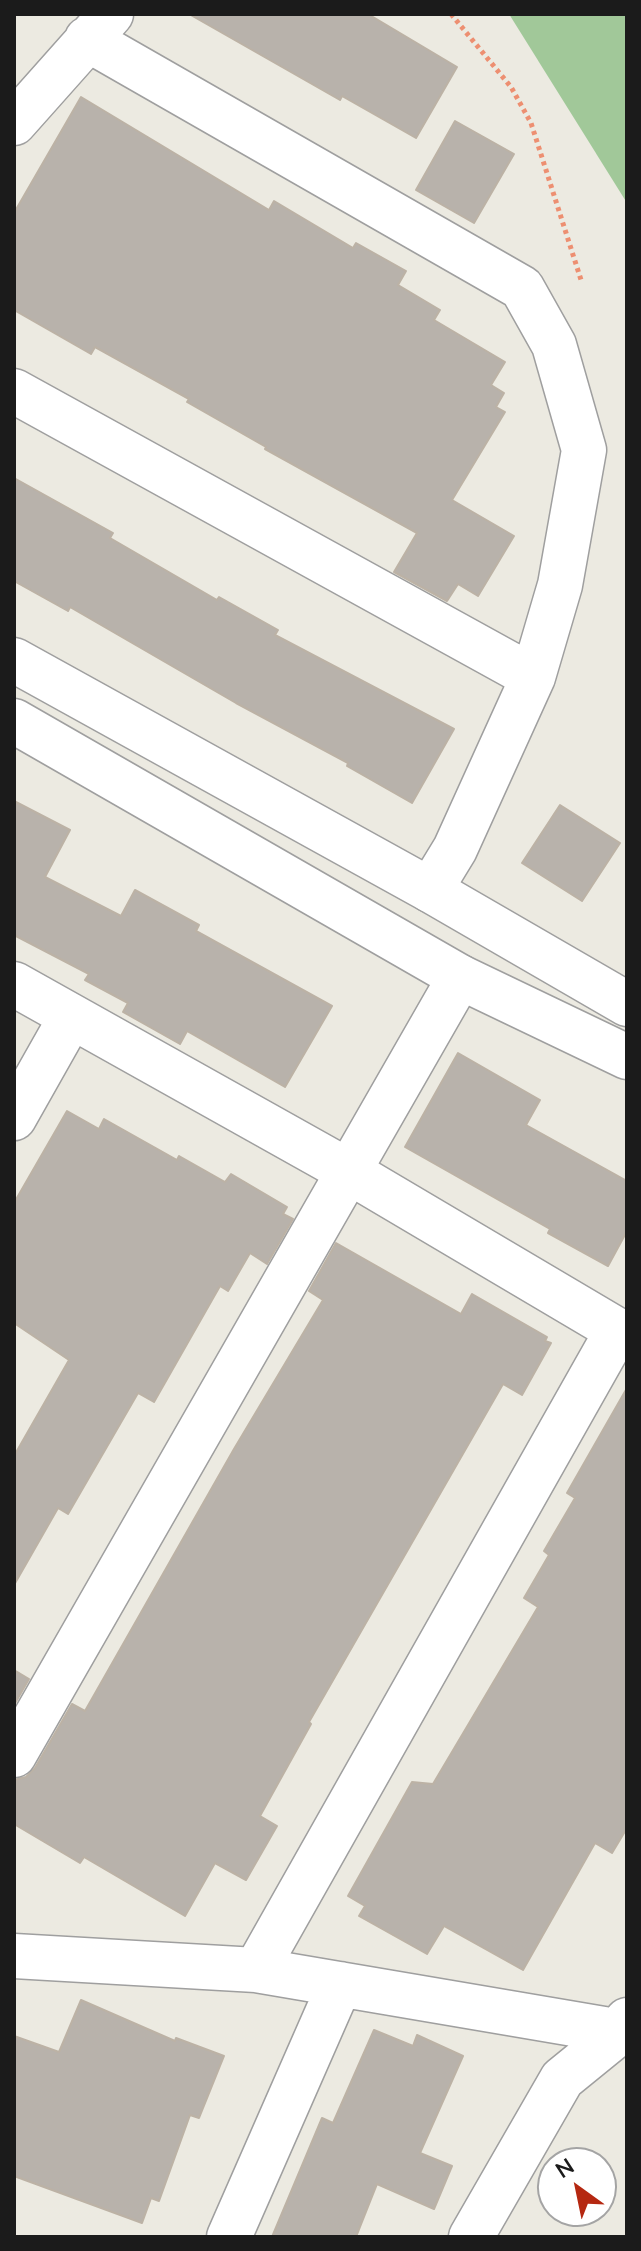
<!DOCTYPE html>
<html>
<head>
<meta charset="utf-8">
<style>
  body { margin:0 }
  #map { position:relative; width:641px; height:2251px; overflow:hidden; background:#eceae1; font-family:"Nunito Sans",sans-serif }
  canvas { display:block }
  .frame { position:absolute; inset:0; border:16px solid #1b1b1b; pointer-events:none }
  .north { position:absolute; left:537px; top:2147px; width:80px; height:80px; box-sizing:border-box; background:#fff; border:2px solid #a4a4a4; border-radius:50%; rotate:327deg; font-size:22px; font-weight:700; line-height:32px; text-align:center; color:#1b1b1b }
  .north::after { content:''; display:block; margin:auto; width:28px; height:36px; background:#b52811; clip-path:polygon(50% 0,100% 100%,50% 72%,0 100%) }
</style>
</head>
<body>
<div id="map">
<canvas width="641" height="2251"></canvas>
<div class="frame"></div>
<div class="north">N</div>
</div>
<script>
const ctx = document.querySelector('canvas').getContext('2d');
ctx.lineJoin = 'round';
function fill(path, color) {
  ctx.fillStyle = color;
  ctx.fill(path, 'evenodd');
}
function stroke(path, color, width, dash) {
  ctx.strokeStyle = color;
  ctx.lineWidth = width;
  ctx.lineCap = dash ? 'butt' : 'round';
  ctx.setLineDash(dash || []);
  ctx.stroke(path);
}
fill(new Path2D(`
  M509 14H627V203Z`), '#a1c899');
const building = new Path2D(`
  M189 14H368L457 67 416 138 342 96 340 100Z
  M81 97 269 210 274 201 353 248 356 243 406 271 398 285 440 310 434 320 505 362 491 385 504 393 496 407 505 412 452 500 514 536 478 596 458 584 447 601 394 572 417 533 265 449 266 447 187 402 189 399 95 347 91 354 14 310V213Z
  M455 121 514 154 474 223 416 190Z
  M14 478 113 533 110 538 217 600 219 597 278 630 275 635 454 729 412 803 347 766 348 763 236 703 70 607 68 611 14 581Z
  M14 801 70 830 45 877 121 916 135 890 199 925 196 931 332 1006 285 1087 187 1031 180 1044 123 1012 128 1003 85 980 89 974 14 935Z
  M560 805 620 843 582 901 522 863Z
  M458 1053 540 1100 526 1125 627 1181V1231L608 1266 548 1233 550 1229 405 1147Z
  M67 1111 99 1129 104 1119 177 1160 179 1156 225 1182 231 1174 287 1207 283 1214 293 1219 267 1264 250 1253 228 1291 220 1286 154 1402 138 1393 68 1514 58 1508 14 1585V1456L69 1360 14 1323V1203Z
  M336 1243 461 1314 472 1294 547 1337 545 1341 551 1343 522 1395 503 1384 309 1722 311 1724 260 1816 277 1826 246 1880 215 1863 185 1916 84 1857 80 1863 14 1824V1780L26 1777 35 1768 72 1704 85 1711 234 1449 323 1300 309 1291Z
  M627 1388V1828L612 1853 595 1843 523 1970 444 1926 427 1954 359 1916 365 1906 348 1896 412 1782 433 1784 538 1607 524 1598 549 1555 544 1551 575 1498 567 1493Z
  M14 1670 29 1679 14 1705Z
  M81 2000 175 2041 176 2038 224 2056 199 2118 190 2115 159 2201 151 2198 142 2223 14 2176V2036L59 2052Z
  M374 2030 413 2046 417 2035 463 2056 420 2153 452 2166 434 2209 377 2184 356 2237H272L322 2118 333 2123Z`);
fill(building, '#b8b2ab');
stroke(building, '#bcb2a5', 2);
const minor = new Path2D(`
  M87 39 522 288 554 345 584 450 560 585 533 677 455 849 430 890
  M14 123 111 14
  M14 391 533 677
  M14 984 348 1171 627 1336
  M14 1118 71 1017
  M14 1755 460 977
  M14 1956 256 1970 627 2033
  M256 1970 617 1331
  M229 2237 340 1984
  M471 2237 562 2079 621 2031 627 2020`);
const tertiary = new Path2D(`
  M14 660 430 890 627 1004
  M14 721 460 977 627 1057`);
stroke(minor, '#9f9f9f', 47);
stroke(tertiary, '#9f9f9f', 47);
stroke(new Path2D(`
  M451 14 511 87 531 123 582 283`), '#ed8f71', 5, [4, 4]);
stroke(minor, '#fff', 44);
stroke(tertiary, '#fff', 44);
</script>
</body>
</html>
